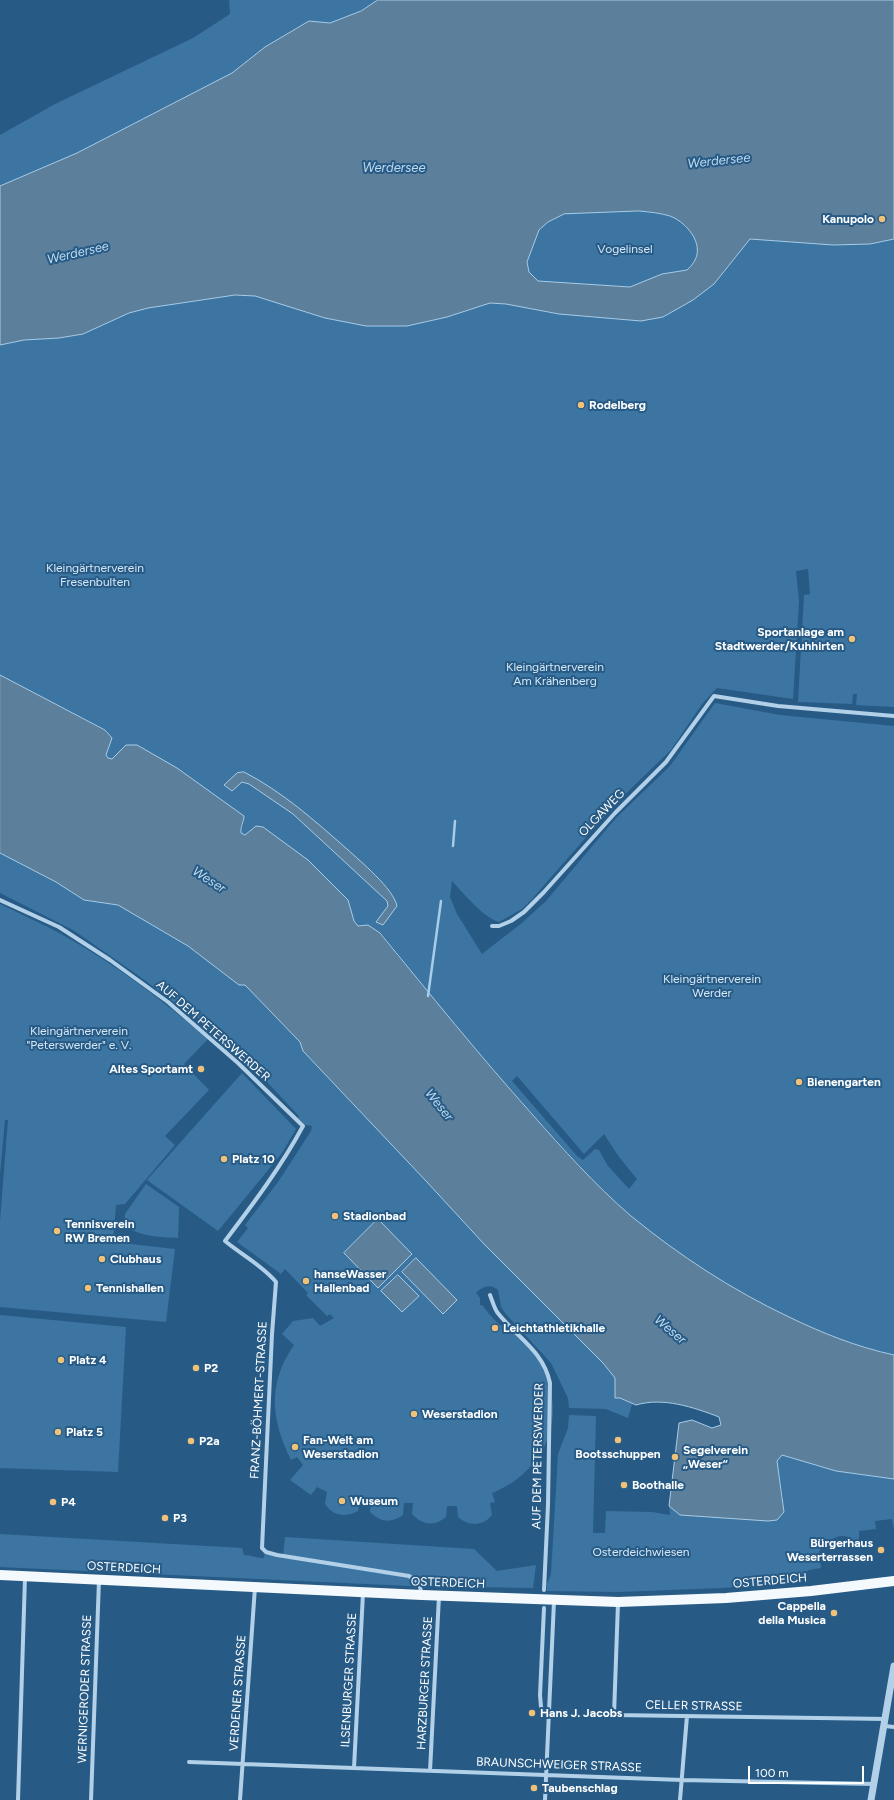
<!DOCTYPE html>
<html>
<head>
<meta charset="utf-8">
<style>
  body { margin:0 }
  #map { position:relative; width:894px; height:1800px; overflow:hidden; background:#275b86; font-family:Figtree,sans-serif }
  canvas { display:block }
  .scale { position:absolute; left:748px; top:1766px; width:116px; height:18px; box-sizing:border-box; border:2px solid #fff; border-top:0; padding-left:5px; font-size:12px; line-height:14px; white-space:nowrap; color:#fff; -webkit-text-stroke:3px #275b86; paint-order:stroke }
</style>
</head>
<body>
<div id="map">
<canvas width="894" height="1800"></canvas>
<div class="scale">100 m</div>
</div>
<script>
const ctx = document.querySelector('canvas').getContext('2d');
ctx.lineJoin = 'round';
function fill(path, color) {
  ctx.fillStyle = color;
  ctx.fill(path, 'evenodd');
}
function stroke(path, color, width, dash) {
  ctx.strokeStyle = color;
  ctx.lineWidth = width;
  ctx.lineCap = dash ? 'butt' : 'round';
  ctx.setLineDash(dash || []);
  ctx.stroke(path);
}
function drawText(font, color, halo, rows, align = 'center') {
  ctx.font = font + ' Figtree,sans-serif';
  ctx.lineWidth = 4;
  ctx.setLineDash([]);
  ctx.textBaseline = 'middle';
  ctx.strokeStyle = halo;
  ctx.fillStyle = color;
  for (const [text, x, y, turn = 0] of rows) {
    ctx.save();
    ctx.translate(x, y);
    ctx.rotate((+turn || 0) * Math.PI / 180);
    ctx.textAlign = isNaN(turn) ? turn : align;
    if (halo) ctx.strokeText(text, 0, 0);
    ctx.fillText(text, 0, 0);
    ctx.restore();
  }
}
fill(new Path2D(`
  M229 0H378L361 11 330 23 309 21 265 47 232 73 77 153 0 186V135L55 104 193 38 230 14Z
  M639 211C650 212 660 213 670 216 686 222 704 243 695 260 693 264 690 267 687 270L662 274 630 287 538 281 529 272 527 262 539 230 548 222 564 214Z
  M750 239 870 244 894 239V707L856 705 857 694H853L852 704 798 702 804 595 810 594 808 569 796 571 799 601 793 699 717 688 702 704 671 750 616 803 532 899 522 909 499 922C484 918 463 893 452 881L450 897 457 914 482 954 523 922 546 901 616 818 670 766 715 703 780 715 894 726V1355C857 1347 822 1333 789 1317 732 1290 680 1256 631 1216 598 1188 570 1155 541 1123 485 1062 433 998 381 933L363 925 358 926 354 921 348 900 256 826 245 835 241 833V829L244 822 126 745 112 759 108 758 106 755 112 738 106 730 0 675V345L24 340 59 338 83 334 129 313 148 308 235 295 255 296 325 318 366 326H407L447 317 490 303 506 304 559 314 641 321 714 284ZM517 1076 584 1154 604 1134 619 1157 637 1179 629 1189 608 1166 599 1150 595 1149 583 1160 577 1156 512 1081Z
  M0 853 56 882 84 900 118 905 188 946 239 985H245L300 1042 303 1051 426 1181 484 1244 603 1363 615 1378V1398H620L632 1404 628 1418 606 1409 569 1408 568 1398 551 1363 505 1313 501 1307 498 1290C490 1283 482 1287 476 1293L480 1298V1305H482C487 1311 492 1318 498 1323 502 1327 507 1328 511 1331 520 1337 529 1346 536 1354 540 1358 542 1367 545 1373 567 1423 541 1474 492 1493L495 1502 490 1503 492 1515C483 1526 469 1527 458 1517L457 1506H447L446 1517C434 1527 422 1525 412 1514L413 1503H404L403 1515C391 1523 381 1523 370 1512L371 1501 361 1500 358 1511C345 1518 333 1516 325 1504L327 1492 317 1487 311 1495 290 1480 303 1465 297 1457 291 1460C271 1419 267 1384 294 1345L282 1334 293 1321 313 1318 320 1326 334 1318 330 1314 327 1316 306 1295 308 1293 285 1269 281 1274 237 1242 248 1228 245 1225 278 1182 311 1131 312 1126 306 1125 298 1118 299 1116 251 1065 246 1066 227 1048 228 1046 190 1011 188 1013 139 976 73 930 0 893Z
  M0 904C20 914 41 923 61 934 114 963 162 1000 208 1039L184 1064 209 1090 165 1136 175 1145 125 1204 116 1205 113 1242 175 1249 166 1322 0 1307V1221L8 1120H5L0 1174Z
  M242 1073 296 1129 282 1153 218 1231 147 1180Z
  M146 1184 179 1207 178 1238C161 1237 137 1237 124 1224L125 1214Z
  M0 1315 126 1327 118 1472 0 1468Z
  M569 1415 596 1416 593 1533H605L606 1511 652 1512 670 1515 669 1506 680 1515 783 1498 777 1461 782 1455 836 1471 894 1479V1529L892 1519 875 1521 876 1529 859 1531V1540L854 1541C842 1529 826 1541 819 1552L821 1568 809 1570 795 1580 777 1584 722 1588 618 1592 547 1591V1584L551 1574 558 1454 568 1428Z
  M0 1534 242 1548 244 1555C252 1555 254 1558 264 1558L265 1551 283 1556 285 1537 474 1549 497 1571 536 1565 533 1588 409 1586 0 1567Z`), '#3c75a2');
const water = new Path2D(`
  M378 0H894V239L870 244 833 245 750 239 714 284 693 300 663 317 641 321 559 314 506 304 490 303 447 317 407 326H366L325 318 255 296 235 295 148 308 129 313 83 334 59 338 24 340 0 345V186L77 153 232 73 265 47 309 21 330 23 361 11ZM639 211C650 212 660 213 670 216 686 222 704 243 695 260 693 264 690 267 687 270L662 274 630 287 538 281 529 272 527 262 539 230 548 222 564 214Z
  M0 675 105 730 112 738 106 755 108 758 112 759 126 745H137L177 768 244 816C244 822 240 827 241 833L245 835 256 826 263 827 308 860 348 900 354 921 358 926 368 925 380 933C430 994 479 1055 532 1114 563 1149 595 1185 631 1216 680 1256 732 1290 789 1317 822 1333 857 1347 894 1355V1479L836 1471 782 1455 777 1461 784 1512 777 1520 768 1521 680 1515 669 1506 679 1423 692 1420 712 1428 721 1425 719 1417C693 1407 663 1397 636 1405L620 1398H615V1378L603 1363 484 1244 426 1181 303 1051 300 1042 245 985H239L188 946 118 905 84 900 56 882 0 853Z
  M244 772C283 792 315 821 347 849 361 862 393 888 397 906L383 925 376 922 388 906 387 901 293 814 249 784 242 782 232 791 224 785 237 773Z
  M378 1219 412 1254 378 1288 344 1253Z
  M416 1258 457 1300 443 1314 402 1272Z
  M398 1275 419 1296 402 1312 381 1291Z`);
fill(water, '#5c7f9c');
stroke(water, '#a7cce8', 1);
stroke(new Path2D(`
  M453 846 455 821
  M428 996 441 901`), '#a7cce8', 2.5);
stroke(new Path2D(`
  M0 900 59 927 110 960 168 1002 238 1063 303 1126C281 1167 253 1204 225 1241 242 1255 263 1266 276 1282L272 1334 262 1548 266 1552 277 1555 409 1576 419 1583 422 1595
  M492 926H499L511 921 524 912 544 892 615 813 666 762 714 696 778 706 894 716
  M490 1295C492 1300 494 1307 497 1312 516 1337 543 1350 550 1383L548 1505 544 1590
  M618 1603 614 1715 886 1719
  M544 1608 540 1695 541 1707 548 1718
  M885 1726 894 1727
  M189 1762 682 1780 874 1784
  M354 1768 363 1593
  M430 1771 439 1596
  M18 1800 25 1577
  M91 1800 99 1580
  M240 1800 255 1587
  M545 1800 554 1601
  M680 1800 687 1716`), '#b2d0e8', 4);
stroke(new Path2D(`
  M871 1800 894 1666`), '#b2d0e8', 7);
stroke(new Path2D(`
  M0 1575 422 1595 618 1602 726 1598 811 1591 894 1581`), '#f4f9fe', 10);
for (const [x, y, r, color] of [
  [882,219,4,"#f0c178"],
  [581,405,4,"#f0c178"],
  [852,639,4,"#f0c178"],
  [201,1069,4,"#f0c178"],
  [799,1082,4,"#f0c178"],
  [224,1159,4,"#f0c178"],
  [335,1216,4,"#f0c178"],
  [57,1231,4,"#f0c178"],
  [102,1259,4,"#f0c178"],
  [306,1281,4,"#f0c178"],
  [88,1288,4,"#f0c178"],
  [495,1328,4,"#f0c178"],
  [61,1360,4,"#f0c178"],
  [196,1368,4,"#f0c178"],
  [414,1414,4,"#f0c178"],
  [58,1432,4,"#f0c178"],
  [618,1440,4,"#f0c178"],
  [191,1441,4,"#f0c178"],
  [295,1447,4,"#f0c178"],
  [675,1457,4,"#f0c178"],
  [624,1485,4,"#f0c178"],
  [342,1501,4,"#f0c178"],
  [53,1502,4,"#f0c178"],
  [165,1518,4,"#f0c178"],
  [881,1550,4,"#f0c178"],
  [834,1613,4,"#f0c178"],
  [532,1713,4,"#f0c178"],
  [534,1788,4,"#f0c178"]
]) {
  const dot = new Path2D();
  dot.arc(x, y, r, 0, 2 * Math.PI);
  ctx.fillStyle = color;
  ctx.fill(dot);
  stroke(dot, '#275b86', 1.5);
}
drawText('bold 12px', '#fff', '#275b86', [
  ["Kanupolo",874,219,"right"],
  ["Rodelberg",589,405],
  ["Sportanlage am",844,632,"right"],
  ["Stadtwerder/Kuhhirten",844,646,"right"],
  ["Altes Sportamt",193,1069,"right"],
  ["Bienengarten",807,1082],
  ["Platz 10",232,1159],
  ["Stadionbad",343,1216],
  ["Tennisverein",65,1224],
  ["RW Bremen",65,1238],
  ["Clubhaus",110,1259],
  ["hanseWasser",314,1274],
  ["Hallenbad",314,1288],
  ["Tennishallen",96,1288],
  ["Leichtathletikhalle",503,1328],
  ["Platz 4",69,1360],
  ["P2",204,1368],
  ["Weserstadion",422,1414],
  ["Platz 5",66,1432],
  ["Fan-Welt am",303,1440],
  ["Weserstadion",303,1454],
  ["P2a",199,1441],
  ["Segelverein",683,1450],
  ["„Weser“",683,1464],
  ["Bootsschuppen",618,1454,"center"],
  ["Boothalle",632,1485],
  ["Wuseum",350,1501],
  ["P4",61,1502],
  ["P3",173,1518],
  ["Bürgerhaus",873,1543,"right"],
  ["Weserterrassen",873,1557,"right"],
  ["Cappella",826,1606,"right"],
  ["della Musica",826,1620,"right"],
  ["Hans J. Jacobs",540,1713],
  ["Taubenschlag",542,1788]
], 'left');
drawText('12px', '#d6e8f6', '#275b86', [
  ["Vogelinsel",625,249],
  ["Kleingärtnerverein",95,568],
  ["Fresenbulten",95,582],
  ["Kleingärtnerverein",555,667],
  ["Am Krähenberg",555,681],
  ["Kleingärtnerverein",712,979],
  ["Werder",712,993],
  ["Kleingärtnerverein",79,1031],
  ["\"Peterswerder\" e. V.",79,1045],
  ["Osterdeichwiesen",641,1552]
]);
drawText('12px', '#fff', '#275b86', [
  ["OLGAWEG",602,813,-46],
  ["AUF DEM PETERSWERDER",213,1031,41],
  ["FRANZ-BÖHMERT-STRASSE",259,1400,-87],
  ["AUF DEM PETERSWERDER",538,1456,-89],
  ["OSTERDEICH",124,1568,3],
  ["OSTERDEICH",770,1581,-5],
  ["OSTERDEICH",448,1583,2],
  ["ILSENBURGER STRASSE",349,1680,-87],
  ["HARZBURGER STRASSE",425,1683,-87],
  ["WERNIGERODER STRASSE",85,1689,-88],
  ["VERDENER STRASSE",238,1693,-86],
  ["CELLER STRASSE",694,1706,1],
  ["BRAUNSCHWEIGER STRASSE",559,1765,2]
]);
drawText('italic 13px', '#bedaef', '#275b86', [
  ["Werdersee",719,161,-6],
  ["Werdersee",394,168],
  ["Werdersee",78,253,-13],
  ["Weser",209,880,33],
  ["Weser",439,1105,51],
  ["Weser",670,1330,40]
]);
</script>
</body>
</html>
